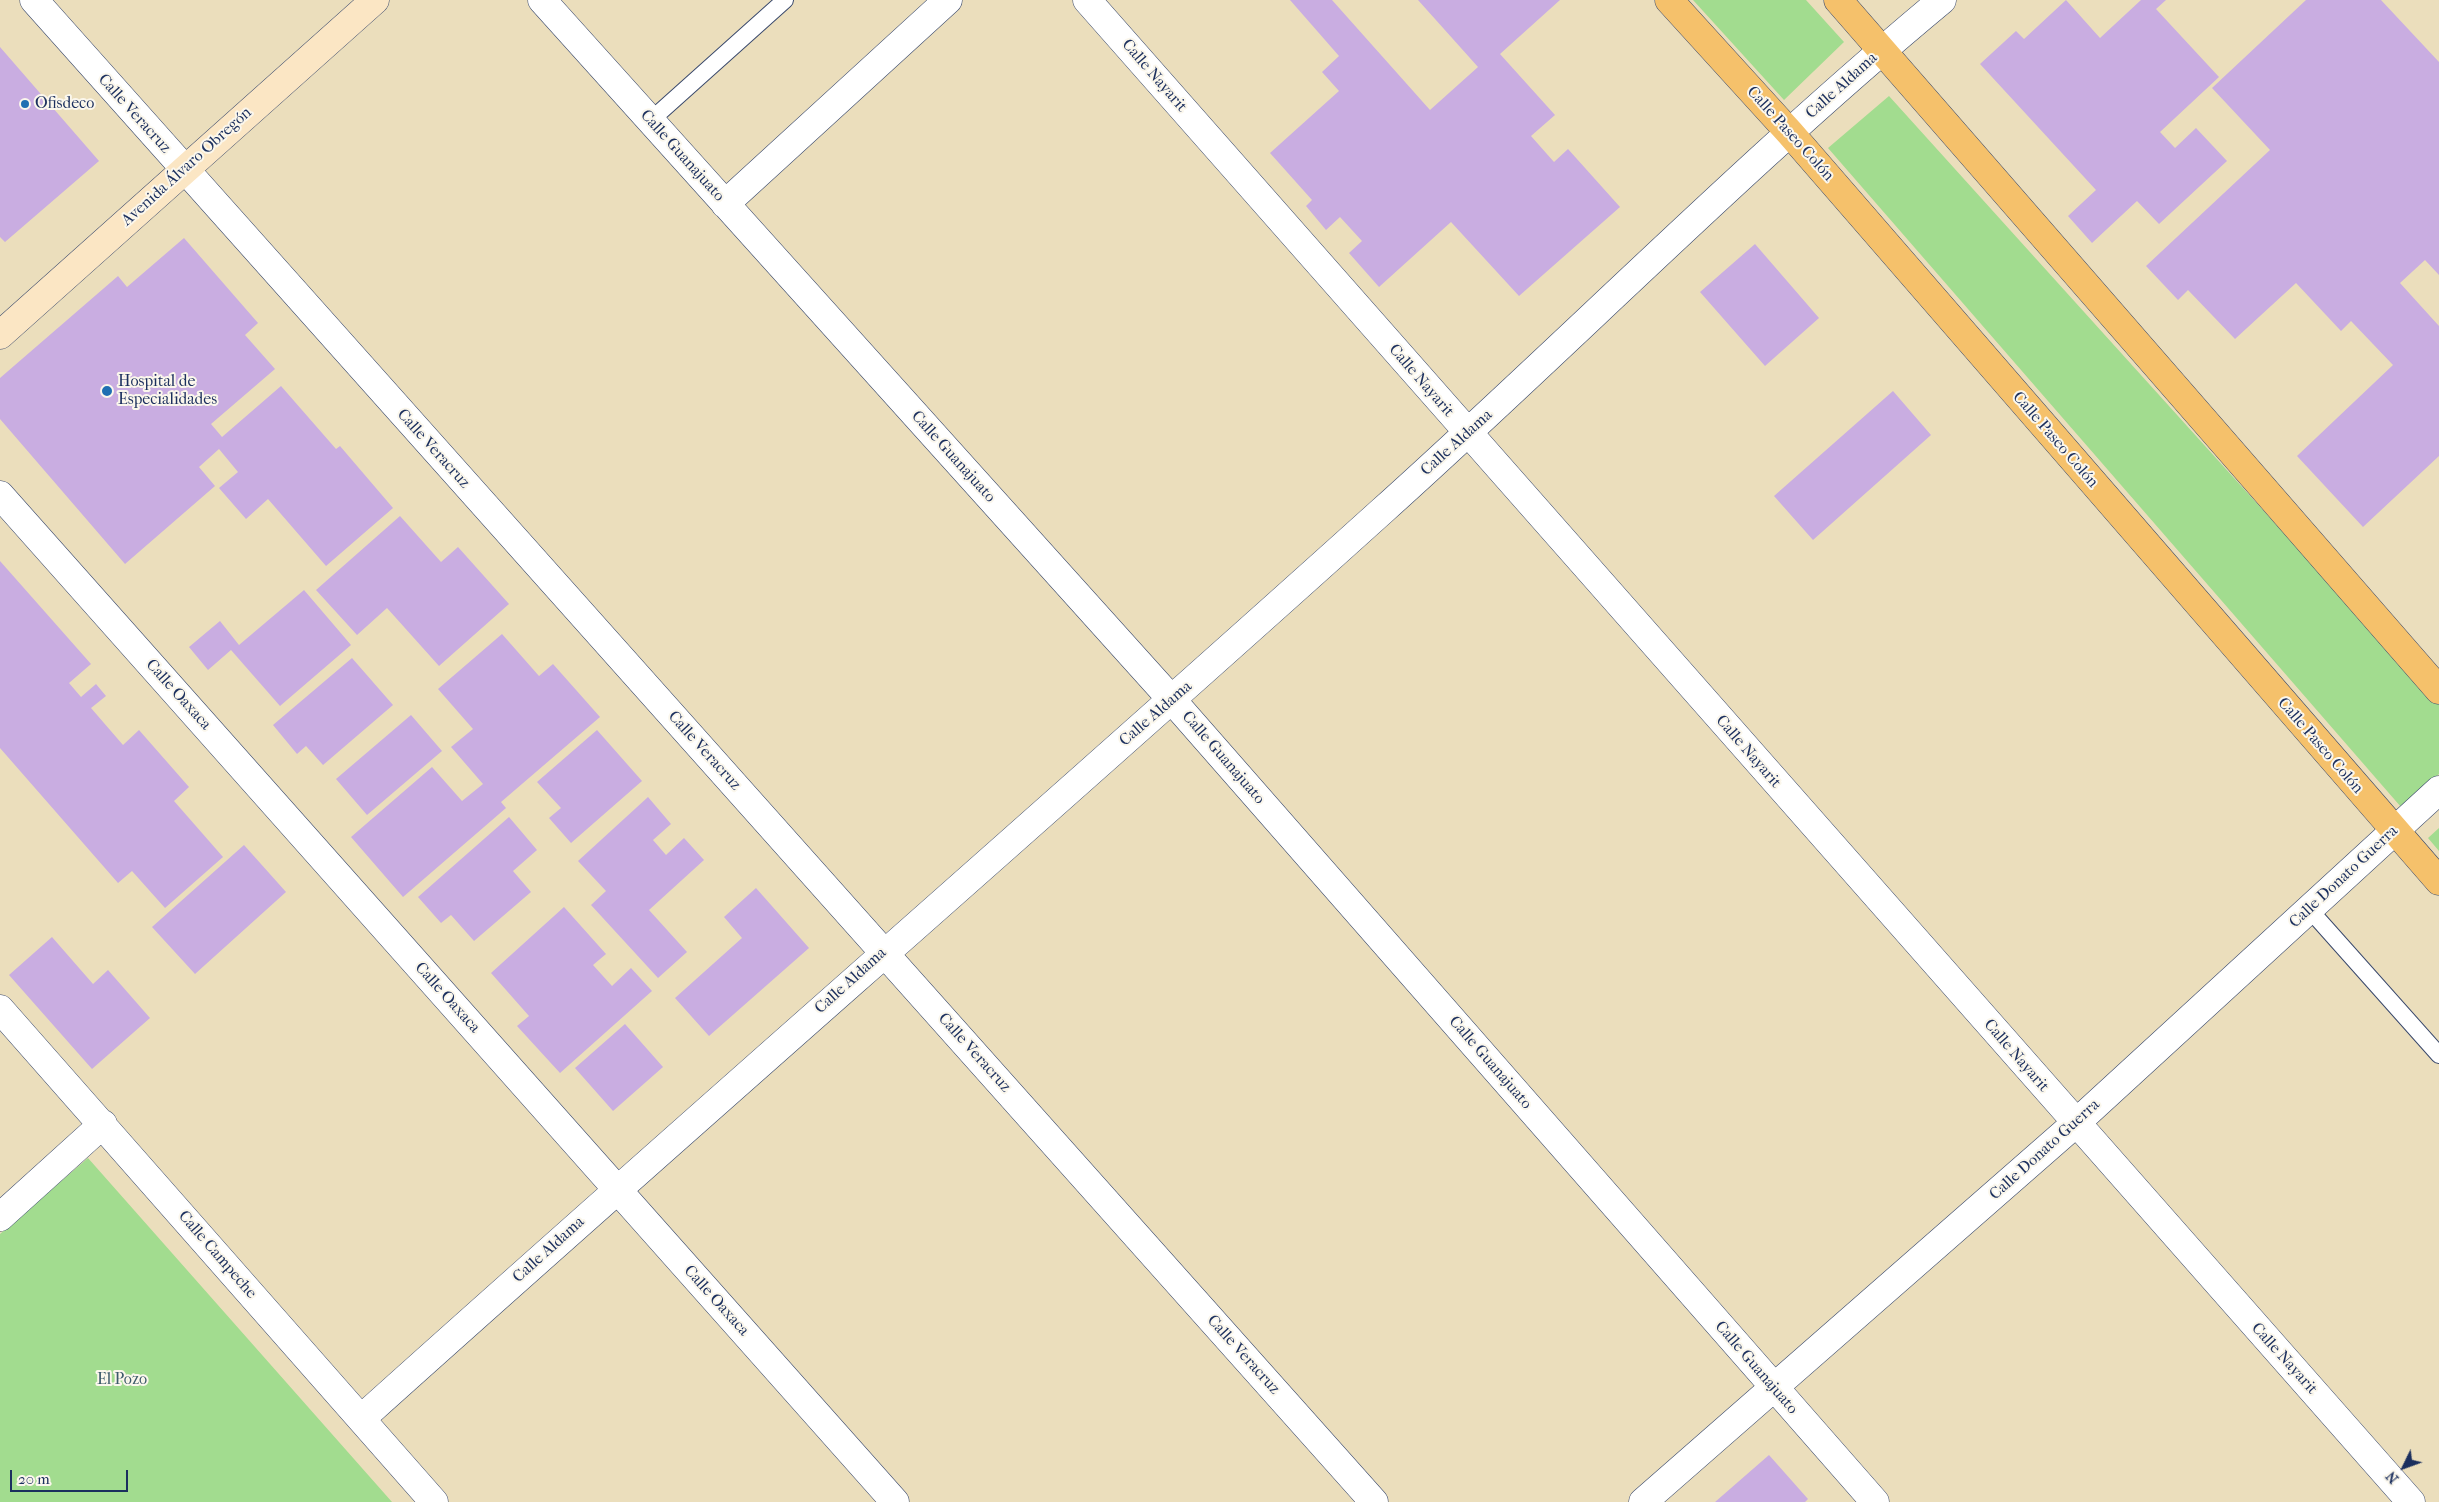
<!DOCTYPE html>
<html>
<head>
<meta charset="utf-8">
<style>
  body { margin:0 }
  #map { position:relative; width:2439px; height:1502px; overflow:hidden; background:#ebdebc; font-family:"IM FELL French Canon",serif }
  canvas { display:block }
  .north { position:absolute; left:2379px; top:1442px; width:50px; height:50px; -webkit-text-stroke:4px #fbf7ec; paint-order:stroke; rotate:228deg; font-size:14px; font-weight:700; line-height:20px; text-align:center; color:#1b2f5e }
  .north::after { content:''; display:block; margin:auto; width:18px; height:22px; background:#1b2f5e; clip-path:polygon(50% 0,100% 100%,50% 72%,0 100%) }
  .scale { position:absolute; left:10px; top:1470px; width:118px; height:22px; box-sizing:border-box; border:2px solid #1b2f5e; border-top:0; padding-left:6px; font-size:15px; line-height:18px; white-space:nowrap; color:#1b2f5e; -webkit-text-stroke:4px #fbf7ec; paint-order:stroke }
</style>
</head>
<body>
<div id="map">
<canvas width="2439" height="1502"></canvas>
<div class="north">N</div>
<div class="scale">20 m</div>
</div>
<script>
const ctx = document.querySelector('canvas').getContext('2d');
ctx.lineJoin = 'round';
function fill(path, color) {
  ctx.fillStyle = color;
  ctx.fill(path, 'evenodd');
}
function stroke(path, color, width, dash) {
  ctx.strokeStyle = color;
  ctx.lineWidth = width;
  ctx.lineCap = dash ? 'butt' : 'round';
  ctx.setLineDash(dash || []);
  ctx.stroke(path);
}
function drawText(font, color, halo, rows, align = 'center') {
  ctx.font = font + ' "IM FELL French Canon",serif';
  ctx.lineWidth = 4;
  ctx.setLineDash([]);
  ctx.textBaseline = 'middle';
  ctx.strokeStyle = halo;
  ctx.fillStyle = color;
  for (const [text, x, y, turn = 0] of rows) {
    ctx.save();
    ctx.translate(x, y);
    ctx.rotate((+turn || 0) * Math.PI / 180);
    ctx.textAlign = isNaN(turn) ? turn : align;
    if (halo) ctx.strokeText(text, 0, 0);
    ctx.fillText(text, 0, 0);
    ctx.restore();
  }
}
fill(new Path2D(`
  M1693 0H1806L1844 42 1784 100Z
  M1889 96 2439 705V774L2401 807 1828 148Z
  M2439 828V851L2428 838Z
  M88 1158 392 1502H0V1234Z`), '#a2dc8f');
fill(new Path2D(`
  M1290 0H1332L1430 110 1478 67 1418 0H1560L1500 54 1555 115 1531 136 1554 162 1568 149 1620 207 1519 296 1451 222 1379 287 1349 253 1362 241 1340 217 1326 230 1306 206 1312 200 1270 153 1339 91 1322 72 1339 56Z
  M2066 0 2100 38 2141 0H2166L2156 9 2219 77 2160 132 2175 148 2196 128 2227 161 2159 224 2137 201 2092 243 2068 216 2096 190 1980 64 2016 31 2024 39Z
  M2306 0H2381L2439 62V275L2425 260 2400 283 2439 326V456L2363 527 2297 456 2393 365 2351 321 2341 331 2296 283 2235 339 2188 290 2178 300 2146 266 2270 150 2212 88Z
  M0 47 99 161 5 242 0 237Z
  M184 238 258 323 245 335 275 369 211 424 222 437 281 386 336 449 340 446 393 508 326 566 268 499 246 519 219 488 238 472 219 449 199 467 215 486 125 564 0 419V378L118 276 127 287Z
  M1755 244 1819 318 1765 366 1700 292Z
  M1893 391 1931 435 1813 540 1774 496Z
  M400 516 441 562 458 547 509 604 439 666 387 608 357 635 316 590Z
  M0 561 91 664 69 683 81 697 96 684 106 696 91 708 123 745 139 730 189 787 174 801 223 857 165 908 132 871 118 883 0 748Z
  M304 590 351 645 280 706 231 650 208 670 189 647 220 621 239 645Z
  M502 634 539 676 553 664 600 717 501 802 506 808 403 897 351 837 432 767 462 801 483 784 451 747 473 729 438 689Z
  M352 658 393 705 323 765 306 746 297 754 273 725Z
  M411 715 442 751 367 815 336 779Z
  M597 730 642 781 571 843 549 818 561 808 537 782Z
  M648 797 671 824 653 840 666 855 684 838 704 860 649 910 687 952 658 978 591 905 606 891 578 861Z
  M509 817 537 850 513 871 531 892 474 941 451 915 441 923 418 897Z
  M244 845 286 892 195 974 152 927Z
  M756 888 809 948 709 1036 675 998 742 938 724 917Z
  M564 907 606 954 593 965 612 986 631 968 652 991 560 1073 517 1026 529 1016 491 973Z
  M52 937 93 984 108 970 150 1018 92 1069 9 975Z
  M625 1024 663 1067 613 1111 575 1068Z
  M1769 1455 1808 1499 1805 1502H1715Z`), '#c9ade1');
const lane = new Path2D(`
  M650 121 785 0
  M2309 909 2439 1055`);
const street = new Path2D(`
  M34 0 1374 1502
  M542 0 1172 700 1875 1502
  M1087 0 2411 1502
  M725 204 948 0
  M0 495 895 1502
  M0 1009 434 1502
  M0 1217 103 1124
  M361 1419C700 1114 1044 816 1382 511 1570 342 1748 161 1942 0
  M1643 1502 2076 1123 2439 790`);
const secondary = new Path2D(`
  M0 335 375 0`);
const primary = new Path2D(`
  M1669 0 1790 133 2439 881
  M1838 0 2439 690`);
stroke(lane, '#3a496c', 18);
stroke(street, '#3a496c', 29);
stroke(secondary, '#3a496c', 29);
stroke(primary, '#3a496c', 29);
stroke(lane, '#fff', 16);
stroke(street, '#fff', 28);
stroke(secondary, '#fbe6c4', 28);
stroke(primary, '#f5c16b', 28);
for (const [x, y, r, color] of [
  [25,104,5,"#1f6fb2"],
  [107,391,6,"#1f6fb2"]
]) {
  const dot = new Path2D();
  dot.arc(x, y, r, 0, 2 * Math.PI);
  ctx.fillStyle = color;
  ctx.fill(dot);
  stroke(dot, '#fbf7ec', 2);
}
drawText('16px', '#1b2f5e', '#fbf7ec', [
  ["Calle Nayarit",1154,76,49],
  ["Calle Aldama",1842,86,-42],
  ["Calle Veracruz",134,114,48],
  ["Calle Paseo Colón",1790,134,48],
  ["Calle Guanajuato",682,156,48],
  ["Avenida Álvaro Obregón",187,167,-42],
  ["Calle Nayarit",1421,381,49],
  ["Calle Paseo Colón",2055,440,49],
  ["Calle Aldama",1457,443,-42],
  ["Calle Veracruz",433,449,48],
  ["Calle Guanajuato",953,457,48],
  ["Calle Oaxaca",178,695,48],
  ["Calle Aldama",1156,714,-41],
  ["Calle Paseo Colón",2320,746,49],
  ["Calle Veracruz",704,751,48],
  ["Calle Nayarit",1748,752,49],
  ["Calle Guanajuato",1223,758,49],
  ["Calle Donato Guerra",2344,877,-43],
  ["Calle Aldama",851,981,-42],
  ["Calle Oaxaca",447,998,48],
  ["Calle Veracruz",974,1053,48],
  ["Calle Nayarit",2016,1056,49],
  ["Calle Guanajuato",1490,1063,49],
  ["Calle Donato Guerra",2045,1150,-42],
  ["Calle Aldama",549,1250,-42],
  ["Calle Campeche",217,1255,49],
  ["Calle Oaxaca",716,1301,48],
  ["Calle Veracruz",1243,1355,48],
  ["Calle Nayarit",2284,1359,48],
  ["Calle Guanajuato",1756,1368,49]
]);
drawText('16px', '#1b2f5e', '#fbf7ec', [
  ["Ofisdeco",35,104],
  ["Hospital de",118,382],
  ["Especialidades",118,400]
], 'left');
drawText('16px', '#3d5a6a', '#fbf7ec', [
  ["El Pozo",122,1380]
]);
</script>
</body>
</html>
